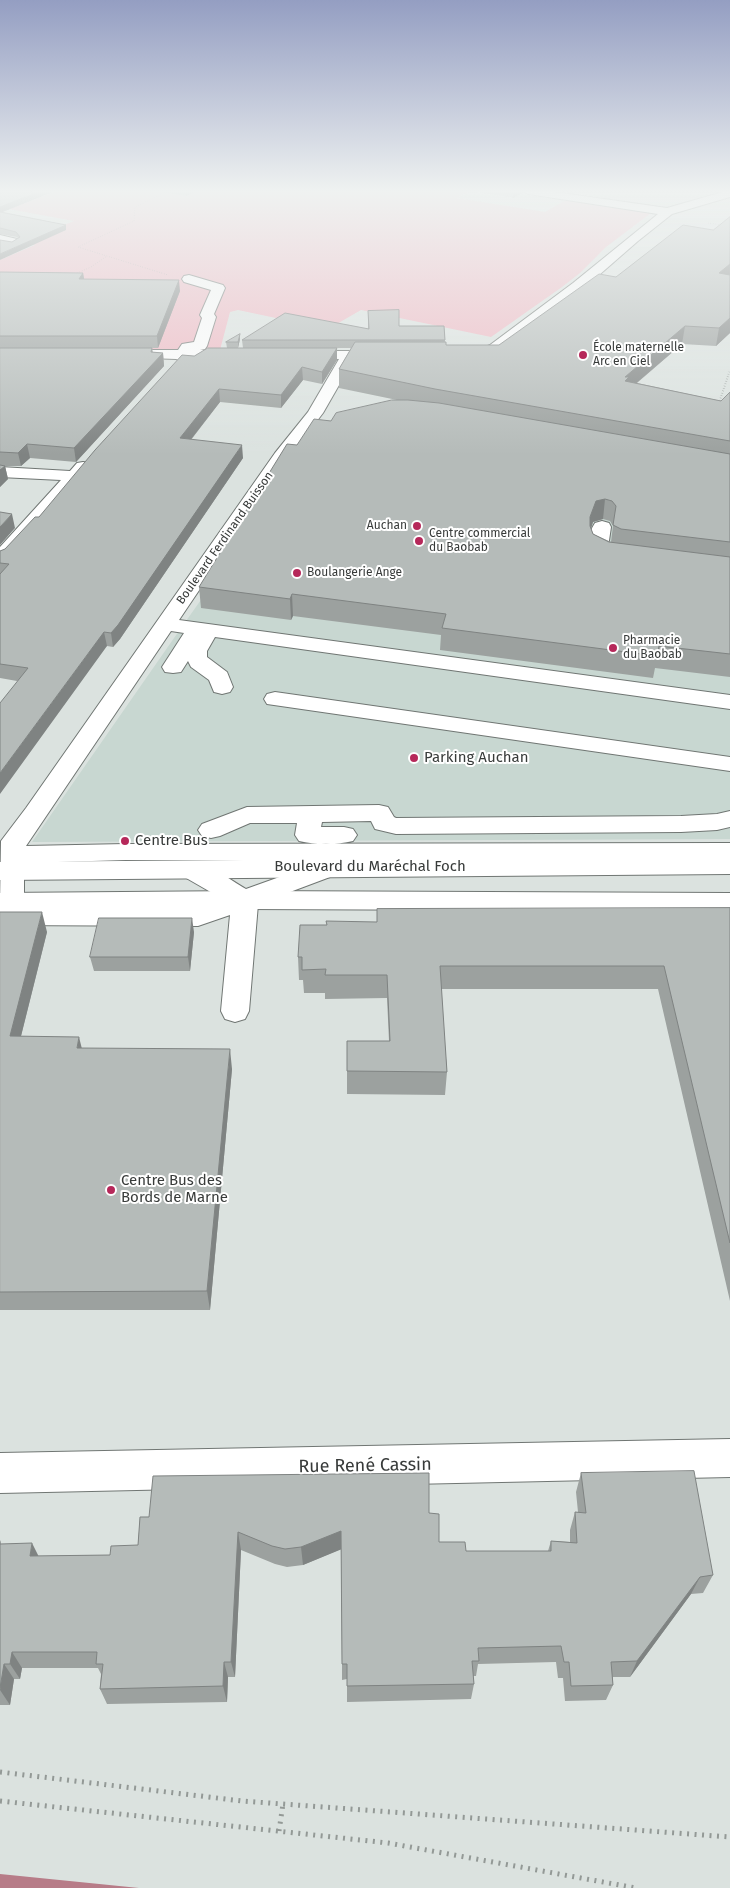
<!DOCTYPE html>
<html>
<head>
<meta charset="utf-8">
<style>
  body { margin:0 }
  canvas { display:block; background:#dbe2df }
</style>
</head>
<body>
<canvas width="730" height="1888"></canvas>
<script>
const ctx = document.querySelector('canvas').getContext('2d');
ctx.lineJoin = 'round';
function fill(path, color) {
  ctx.fillStyle = color;
  ctx.fill(path, 'evenodd');
}
function stroke(path, color, width, dash) {
  ctx.strokeStyle = color;
  ctx.lineWidth = width;
  ctx.lineCap = dash ? 'butt' : 'round';
  ctx.setLineDash(dash || []);
  ctx.stroke(path);
}
function drawText(font, color, halo, rows, align = 'center') {
  ctx.font = font + ' "Fira Sans",sans-serif';
  ctx.lineWidth = 4;
  ctx.setLineDash([]);
  ctx.textBaseline = 'middle';
  ctx.strokeStyle = halo;
  ctx.fillStyle = color;
  for (const [text, x, y, turn = 0] of rows) {
    ctx.save();
    ctx.translate(x, y);
    ctx.rotate((+turn || 0) * Math.PI / 180);
    ctx.textAlign = isNaN(turn) ? turn : align;
    if (halo) ctx.strokeText(text, 0, 0);
    ctx.fillText(text, 0, 0);
    ctx.restore();
  }
}
fill(new Path2D(`
  M323 428 730 473V839L32 842 181 628Z`), '#c8d7d1');
fill(new Path2D(`
  M57 191H470L457 198 545 212 566 200 651 213 606 247 580 273 562 287 491 337 361 310 328 329 238 310 230 312 220 350 56 349 0 308V260L35 245 23 242 74 221 9 209Z`), '#f0b7c2');
fill(new Path2D(`
  M0 1874 139 1888H0Z`), '#b77c88');
const minor = new Path2D(`
  M523 191H548L667 208 726 191H730V197L672 214 638 241 583 289 500 351 480 358H459L457 355 459 352 478 350 490 345 573 283 658 214 528 194Z
  M0 235 17 239 19 242 13 246 0 243Z
  M189 275 223 285 225 288 214 314 216 317 207 346 205 349 200 350 233 351 238 352 240 355 238 358 188 359 182 361 176 359 121 357 119 354 121 351 126 350H178L182 344 194 342 202 318 200 315 211 290 184 282 182 279 184 276Z
  M299 351H383L388 352 390 355 388 358 354 359 323 413 287 460 179 620 730 695V709L215 637 207 651V657L227 672 233 687 230 692 222 694 214 692 209 680 191 667 188 661 181 672 173 673 165 672 162 667 184 633 171 631 26 846 126 844 730 843V859L331 860 338 862 342 868 338 874 258 904 249 1011 245 1019 235 1022 225 1019 221 1011 230 915 198 926 0 925V909H2L0 906 1 841 26 808 275 453 308 412 339 359 294 358 292 355 294 352ZM126 860H327L246 889C228 879 202 857 181 863L177 869 181 875 221 898 196 908H21L24 902V863Z
  M83 462 89 463 92 467 89 471 7 562 0 564V547L61 480 0 477V467L70 471 77 463Z
  M602 521 609 523 611 527 608 547 629 554 632 558 629 562C602 569 577 550 595 523Z
  M275 692 730 757V771L267 704 264 699 267 694Z
  M379 805 388 807 394 817 396 818 681 816 717 814 730 811V827L717 830 681 832 396 834 375 829 371 821 322 822 321 827H344L353 829 357 835 353 841C337 845 315 845 299 841L295 835 297 823H250L220 836 211 838 202 836 198 830 202 824 247 807Z
  M730 1439V1477L0 1493V1453Z`);
const major = new Path2D(`
  M730 856V874L0 880V862Z
  M245 891 730 893V911L245 909 0 911V893Z`);
stroke(minor, '#707673', 2);
stroke(major, '#707673', 2);
stroke(new Path2D(`
  M168 191 135 207 134 221 78 247 168 275
  M708 223 730 226
  M75 274 91 267 107 256`), '#939996', 1, [0.5, 2]);
stroke(new Path2D(`
  M719 403 730 370`), '#939996', 2, [0.5, 2]);
stroke(new Path2D(`
  M0 1772 242 1801 730 1837
  M0 1801 388 1843 636 1888
  M279 1831 283 1804`), '#939996', 5, [2, 5.5]);
fill(minor, '#fff');
fill(major, '#fff');
fill(new Path2D(`
  M0 191 33 193 36 191H55L2 212 66 225V230L12 242 18 238 17 237 0 234Z
  M156 191H196L186 196Z
  M470 191H522V193L513 198Z
  M730 217V333L716 346 682 344 637 383 721 401 730 392V677L655 668 653 678 440 650 441 635 293 616 291 620 201 608 199 587 297 445 331 421 397 400 339 388V369L351 348H337V360L322 384 303 380 281 408 220 402 191 440 243 458 120 639 113 647 107 646 17 681 0 678V551L5 549 39 517 194 356 227 348 226 342 240 339 238 348H243L242 340 368 329V311L399 326H444L445 342 446 345H499L616 277 713 230ZM603 519 610 521 613 526 611 542 593 534 591 528 593 522Z
  M0 272 83 273 84 279 180 291 158 348H152L153 352 163 353 164 366 76 462 30 458 21 466H5L8 479 0 487Z
  M730 908V1301L658 989H441L447 1072 445 1095 347 1094V1041H389L387 998 325 999V993H304L303 980H299L298 957 327 925 377 922Z
  M0 912 47 932 21 1036 81 1048 232 1069 210 1310H0Z
  M194 932 190 971H94L90 957Z
  M581 1473 713 1575 703 1593 691 1594 630 1677H613V1685L606 1700 565 1701 563 1678H558L556 1662 478 1664 476 1676H473L474 1684 471 1699 347 1702V1679L342 1680V1664L341 1549 303 1565 287 1567 275 1564 241 1550 235 1677H228L227 1702 107 1704 100 1689 101 1674 98 1668H22L20 1679H14L10 1705H0V1540L1 1542V1544L38 1556 110 1555 138 1545 140 1517 429 1513 439 1542 466 1551H548L551 1541 570 1542V1530L575 1512H578L576 1492Z`), '#9ca19f');
fill(new Path2D(`
  M41 191H55L0 213V207Z
  M186 191H196L186 196Z
  M514 191H522V193L513 198Z
  M66 225V230L0 260V254Z
  M730 264V278L719 273Z
  M83 273 85 284 79 279Z
  M179 280 180 291 158 348 157 336Z
  M730 318V333L716 346 719 328Z
  M685 326 682 344 627 391 625 377Z
  M240 334V339L238 348V342Z
  M337 348V360L322 384V372Z
  M163 353 164 366 76 462 74 448Z
  M302 367 303 380 281 408V395Z
  M219 389 220 402 181 452 180 438Z
  M27 444 30 458 21 466 18 453Z
  M242 445 243 458 120 639 113 647 111 633Z
  M5 466 8 479 0 487V470Z
  M605 499 603 519 593 522 588 538 590 517 596 501Z
  M12 514 15 528 0 545V527Z
  M292 594 293 616 291 620 290 599Z
  M104 632 107 646 0 794V773Z
  M42 912 47 932 16 1056 10 1036Z
  M192 918 194 932 190 971 188 957Z
  M79 1037 84 1057 77 1048Z
  M230 1049 232 1069 210 1310 207 1291Z
  M341 1531 342 1549 303 1565 301 1547Z
  M238 1532 241 1550 235 1677 231 1662Z
  M32 1543 41 1561 30 1556Z
  M700 1577 691 1594 630 1677 637 1661Z
  M12 1652 22 1668 20 1679 10 1664Z
  M224 1662 228 1677 227 1702 223 1686Z
  M4 1664 14 1679 10 1705 0 1690Z`), '#7f8382');
const building = new Path2D(`
  M0 191H23L33 193 36 191H41L0 207Z
  M0 212 66 225 0 254V240L12 242 20 237 16 232 0 228Z
  M730 217V264L719 273 730 275V318L719 328 685 326 625 377H629L625 381 721 401 730 392V441L435 389 339 369 355 342H446V345H499L599 274 616 277 683 225 713 230Z
  M0 272 83 273 79 279 179 280 157 336H0Z
  M399 310V326H444L445 340H242L285 313 369 329 368 311Z
  M240 334 238 342H226Z
  M0 348H152L151 352 163 353 74 448 27 444 18 453 0 452Z
  M208 348H337L322 372 302 367 281 395 219 389 180 438 242 445 118 625 111 633 104 632 0 773V703L28 668 0 664V574L9 564 0 563V551L5 549 35 517H39L95 450 182 355 194 356Z
  M392 400H408L439 403 730 454V542L621 529 613 525 616 506 612 501 605 499 596 501 590 517V526L593 534 609 542 730 557V654L659 646 657 656 442 628 446 614 292 594 290 599 199 587 287 444 297 445 314 419 331 421 336 413Z
  M0 465 5 466 0 470Z
  M0 512 12 514 0 527Z
  M730 908V1243L664 966H440L447 1072 347 1071V1041H390L387 975H325L326 969 302 970V957H298L300 925H327L326 921 377 922V909Z
  M0 912H42L10 1036 79 1037 77 1048 230 1049 207 1291 0 1292Z
  M99 918H192L188 957H90Z
  M694 1471 713 1575 700 1577 637 1661 611 1662 613 1685 571 1686 569 1662H564L561 1646 478 1648 479 1661H472L474 1684 347 1686V1664H342L341 1531 301 1547 285 1549 272 1546 238 1532 231 1662H224L223 1686 100 1689 103 1664H96L97 1652H12L10 1664H4L0 1688V1544L32 1543 30 1556 110 1555 111 1546 138 1545 140 1517H149L153 1476 429 1473V1513L439 1514V1542H465L466 1551H551V1541L577 1543 575 1512 586 1513 581 1473Z`);
fill(building, '#b5bbb9');
stroke(building, '#7f8382', 1);
const sky = ctx.createLinearGradient(0, 0, 0, 455);
sky.addColorStop(0, '#949ec2');
sky.addColorStop(0.42, '#eff2f1');
sky.addColorStop(1, '#eff2f100');
ctx.fillStyle = sky;
ctx.fillRect(0, 0, 730, 455);
for (const [x, y, r, color] of [
  [583,355,5,"#b6285a"],
  [417,526,5,"#b6285a"],
  [419,541,5,"#b6285a"],
  [297,573,5,"#b6285a"],
  [613,648,5,"#b6285a"],
  [414,758,5,"#b6285a"],
  [125,841,5,"#b6285a"],
  [111,1190,5,"#b6285a"]
]) {
  const dot = new Path2D();
  dot.arc(x, y, r, 0, 2 * Math.PI);
  ctx.fillStyle = color;
  ctx.fill(dot);
  stroke(dot, '#fff', 2);
}
drawText('12px', '#383b3a', '#fff', [
  ["École maternelle",593,348],
  ["Arc en Ciel",593,362],
  ["Auchan",407,526,"right"],
  ["Centre commercial",429,534],
  ["du Baobab",429,548],
  ["Boulangerie Ange",307,573],
  ["Pharmacie",623,641],
  ["du Baobab",623,655]
], 'left');
drawText('12px', '#383b3a', '#fff', [
  ["Boulevard Ferdinand Buisson",225,538,-55]
]);
drawText('15px', '#383b3a', '#fff', [
  ["Parking Auchan",424,758],
  ["Centre Bus",135,841],
  ["Centre Bus des",121,1181],
  ["Bords de Marne",121,1198]
], 'left');
drawText('15px', '#383b3a', '#fff', [
  ["Boulevard du Maréchal Foch",370,867]
]);
drawText('18px', '#383b3a', '#fff', [
  ["Rue René Cassin",365,1466,-1]
]);
</script>
</body>
</html>
